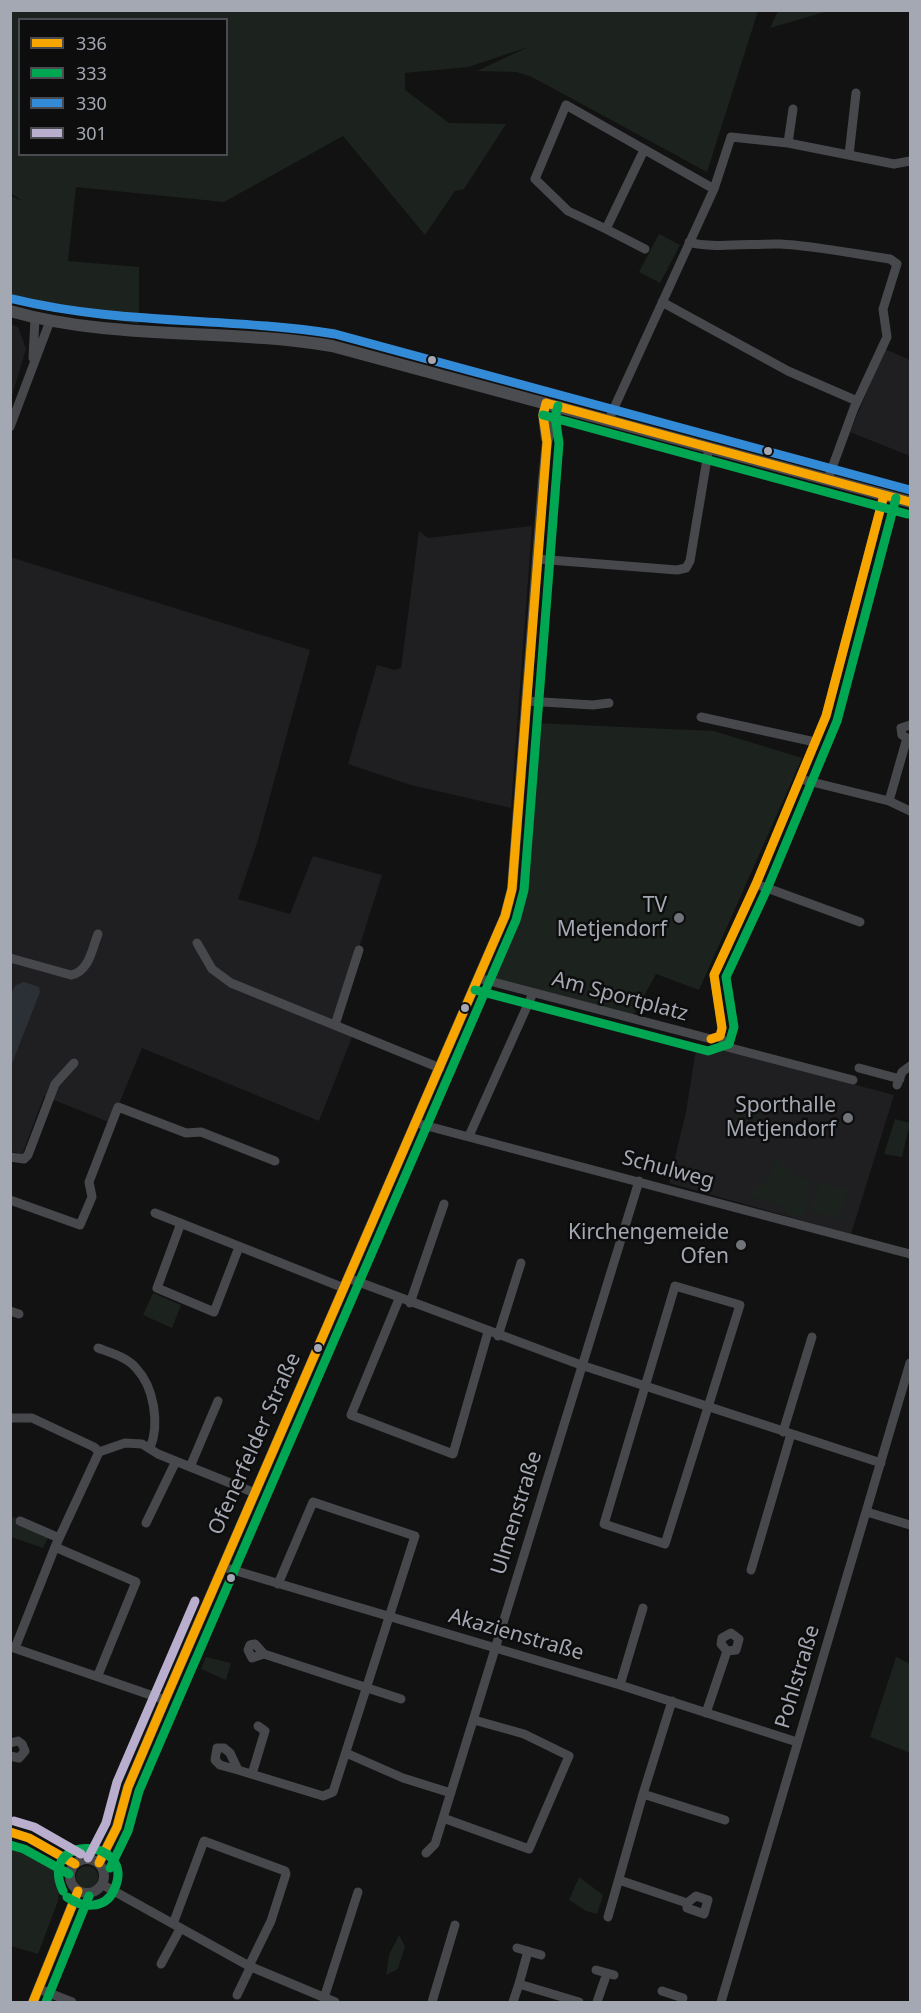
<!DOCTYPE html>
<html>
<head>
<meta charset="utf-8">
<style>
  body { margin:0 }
  #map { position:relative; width:921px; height:2013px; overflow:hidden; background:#121213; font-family:"Noto Sans",sans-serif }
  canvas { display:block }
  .frame { position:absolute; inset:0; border:12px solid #a4a8b2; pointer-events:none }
  .legend { position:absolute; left:18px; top:18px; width:210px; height:138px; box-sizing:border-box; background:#0d0d0e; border:2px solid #494b50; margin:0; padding:8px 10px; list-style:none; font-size:18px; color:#a4a8b2 }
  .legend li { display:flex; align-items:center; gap:12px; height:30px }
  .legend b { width:30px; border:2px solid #494b50 }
</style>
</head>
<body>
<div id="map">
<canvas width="921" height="2013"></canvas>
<div class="frame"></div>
<ul class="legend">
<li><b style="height:8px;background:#f7a600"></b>336</li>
<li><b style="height:8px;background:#00a651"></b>333</li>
<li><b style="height:8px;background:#338bd7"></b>330</li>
<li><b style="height:8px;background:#b9aecd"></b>301</li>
</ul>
</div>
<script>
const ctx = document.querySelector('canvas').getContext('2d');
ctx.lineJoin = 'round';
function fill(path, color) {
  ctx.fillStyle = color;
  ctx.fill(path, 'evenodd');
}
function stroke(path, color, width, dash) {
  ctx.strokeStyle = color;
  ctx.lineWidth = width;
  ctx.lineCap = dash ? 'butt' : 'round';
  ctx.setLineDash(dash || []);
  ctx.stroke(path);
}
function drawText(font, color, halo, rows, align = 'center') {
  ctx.font = font + ' "Noto Sans",sans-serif';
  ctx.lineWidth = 5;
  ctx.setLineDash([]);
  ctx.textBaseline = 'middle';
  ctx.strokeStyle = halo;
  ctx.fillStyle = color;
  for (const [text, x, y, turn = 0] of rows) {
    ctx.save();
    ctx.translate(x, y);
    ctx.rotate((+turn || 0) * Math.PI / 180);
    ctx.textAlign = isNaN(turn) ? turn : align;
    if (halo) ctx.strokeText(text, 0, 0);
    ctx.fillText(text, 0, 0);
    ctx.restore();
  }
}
fill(new Path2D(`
  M11 324 18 327 26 349 11 399Z
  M885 349 910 360V456L850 432Z
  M532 526 511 808 411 785 348 764 377 665 395 670 401 668 419 531 428 538Z
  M10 557 310 650 258 840 238 899 290 914 313 856 382 875 335 1024 354 1032 319 1121 142 1048 111 1123 44 1096 22 1155 11 1151Z
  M697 1043 894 1095 851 1234 669 1183 686 1112Z`), '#1f1f21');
fill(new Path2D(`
  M10 11 11 10 758 11 707 172 532 77 516 72 477 71 528 47 468 67 405 73V90L449 123 506 124 464 189 455 191 425 235 343 136 224 202 76 187 68 261 139 267V324L41 309 11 300V196L22 201 11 193ZM20 20H226V154H20Z
  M778 11V10L828 11 770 28Z
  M659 234 680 245 660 283 639 272Z
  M534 723 714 731 802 758 699 990 656 974 633 1016 491 978 518 903Z
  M739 1103 762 1108 755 1138 732 1133Z
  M895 1119 910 1123 902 1157 884 1154Z
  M775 1158 795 1176 812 1180 805 1218 787 1213 781 1205 747 1196 771 1175Z
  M819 1181 848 1189 840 1219 810 1212Z
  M153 1293 181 1305 172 1328 143 1315Z
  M10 1516 16 1518 15 1522 49 1536 43 1548 11 1537Z
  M206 1657 231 1663 226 1680 201 1669Z
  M896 1657 910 1664V1753L870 1737Z
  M11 1844 44 1858 61 1875 58 1901 38 1954 11 1946Z
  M76 1877a11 11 0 1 1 22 0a11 11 0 1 1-22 0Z
  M579 1877 603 1895 597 1914 586 1911 569 1900Z
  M399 1935 405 1946 398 1969 386 1975 389 1955Z`), '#1c221d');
fill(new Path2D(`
  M24 982 39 987 40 992 11 1066V993L16 985Z`), '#2a3036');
stroke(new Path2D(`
  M788 143 793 109
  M644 150 606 229 568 211 535 179 566 105 714 189
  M849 155 856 93
  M606 229 645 249
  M689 242C709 249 756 243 780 244 817 246 854 254 890 259L897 264 883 309 887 337 854 408 828 479
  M662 302 788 371 857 401
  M33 358 35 318
  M609 419 714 189 731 137 788 143 894 164 910 161
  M10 427 50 321
  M537 559 677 570 686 568 690 561 709 447
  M526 701 593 705 609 703
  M701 717 815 742
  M907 738 902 735 901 728 910 725
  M800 779 889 801 907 738
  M889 801 910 811
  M756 884 860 922
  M197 943 212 969 231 983 440 1068
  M10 958 71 975C89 972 92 949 98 934
  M478 978 711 1039 720 1036 722 1028 714 975 756 884 826 716 884 495
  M335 1025 359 950
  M720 1036 727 1047 853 1080
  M859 1068 900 1079
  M897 1085 902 1072 910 1066
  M416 1123 910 1254
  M469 1136 533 993
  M10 1157 24 1159 28 1155 55 1084 74 1063
  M10 1200 80 1225 92 1197 89 1182 118 1107 186 1133 201 1132 275 1161
  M155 1213 344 1288
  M181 1223 157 1288 214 1312 239 1247
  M348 1278 581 1365 881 1463
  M675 1286 740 1305 665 1544 604 1524Z
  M399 1299 351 1415 453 1454 488 1332
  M410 1303 444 1204
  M10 1311 19 1314
  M498 1336 521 1263
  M98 1348C111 1353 127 1357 136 1368 154 1387 160 1424 150 1448
  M10 1418H32L94 1447 99 1452
  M783 1432 812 1337
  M190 1467 218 1401
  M867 1512 910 1525
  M20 1521 59 1538
  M146 1523 176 1461
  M55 1547 136 1582 98 1675
  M223 1567 620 1685 797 1742
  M751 1570 791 1434
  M11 1647 165 1700
  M15 1648 55 1547 99 1452 125 1443 142 1444 158 1454 255 1493
  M264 1654 252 1658 248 1650 250 1645 255 1644 264 1654 401 1699
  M620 1685 643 1608
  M672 1701 643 1794 725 1820
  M706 1713 727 1651 736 1650 739 1639 731 1633 722 1638 721 1644 727 1651
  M10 1743 18 1741 22 1744 25 1751 19 1758 10 1756
  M346 1753 403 1778 451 1793
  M238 1770 220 1765 215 1760 217 1748H224L230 1753 238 1770 323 1796 333 1792 415 1536 313 1502 278 1584
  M252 1774 265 1731 258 1726
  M443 1818 529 1849 569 1756 524 1734 474 1720
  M10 1832 29 1838 75 1864
  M426 1853 435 1844 639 1181
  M619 1880 687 1903 696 1896 708 1900 704 1914 687 1908V1903
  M103 1885 249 1966 335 2002
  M608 1917 643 1794
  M173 1924 204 1841 285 1871 286 1874 271 1921 249 1966
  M517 1948 541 1955
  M161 1964 180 1929
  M596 1970 614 1975
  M519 1984 528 1951
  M39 1989 72 2002
  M662 1991 683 1998
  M237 1995 251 1966
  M324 1998 358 1892
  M432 2002 455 1925
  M513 2002 519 1984 579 2002
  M597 2002 607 1973
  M721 2002 910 1363`), '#47484b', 9);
stroke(new Path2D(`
  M546 403 543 415 546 439
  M70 1876a17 17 0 1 1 34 0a17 17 0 1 1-34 0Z
  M99 1863 117 1827 128 1787 165 1700 505 916 512 889 543 481 547 442 559 406
  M33 2002 78 1891`), '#47484b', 10);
stroke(new Path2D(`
  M10 311C115 341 225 328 332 346L910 502`), '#4b4c4f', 12);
stroke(new Path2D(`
  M546 403 910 502
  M711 1039 720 1036 722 1028 714 975 756 884 826 716 884 495
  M10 1832 29 1838 75 1864
  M99 1863 117 1827 128 1787 165 1700 505 916 512 889 547 442 543 415 546 403
  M33 2002 78 1891`), '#f7a600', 9);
stroke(new Path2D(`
  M543 415 907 514
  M475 990 708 1051 729 1044 734 1027 726 977 767 889 837 721 896 498
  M10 1845 24 1849 69 1874
  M110 1868 128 1831 139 1791 176 1705 516 920 524 890 559 443 555 416 558 406
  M63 1891C36 1832 139 1837 114 1890 105 1910 82 1908 67 1897
  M46 2002 89 1896`), '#00a651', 9);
stroke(new Path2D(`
  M13 299C119 325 228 317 335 334L910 490`), '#338bd7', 9);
stroke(new Path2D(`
  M14 1821 34 1827 81 1854
  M88 1858 106 1823 117 1782 195 1601`), '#b9aecd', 9);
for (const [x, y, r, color] of [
  [432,360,5,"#a4a8b2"],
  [768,451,5,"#a4a8b2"],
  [679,918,6,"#71747a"],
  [465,1008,5,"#a4a8b2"],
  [848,1118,6,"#71747a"],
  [741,1245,6,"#71747a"],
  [318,1348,5,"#a4a8b2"],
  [231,1578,5,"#a4a8b2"]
]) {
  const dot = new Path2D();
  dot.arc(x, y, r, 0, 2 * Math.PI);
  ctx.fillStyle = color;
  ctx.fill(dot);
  stroke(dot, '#0d0d0e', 2);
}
drawText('21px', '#a4a8b2', '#0d0d0e', [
  ["TV",667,906],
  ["Metjendorf",667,930],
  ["Sporthalle",836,1106],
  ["Metjendorf",836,1130],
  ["Kirchengemeide",729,1233],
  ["Ofen",729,1257]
], 'right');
drawText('21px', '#a4a8b2', '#0d0d0e', [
  ["Am Sportplatz",620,997,15],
  ["Schulweg",668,1170,15],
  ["Ofenerfelder Straße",255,1444,-66],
  ["Ulmenstraße",517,1513,-73],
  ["Akazienstraße",516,1635,16],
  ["Pohlstraße",798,1677,-73]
]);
</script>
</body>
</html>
